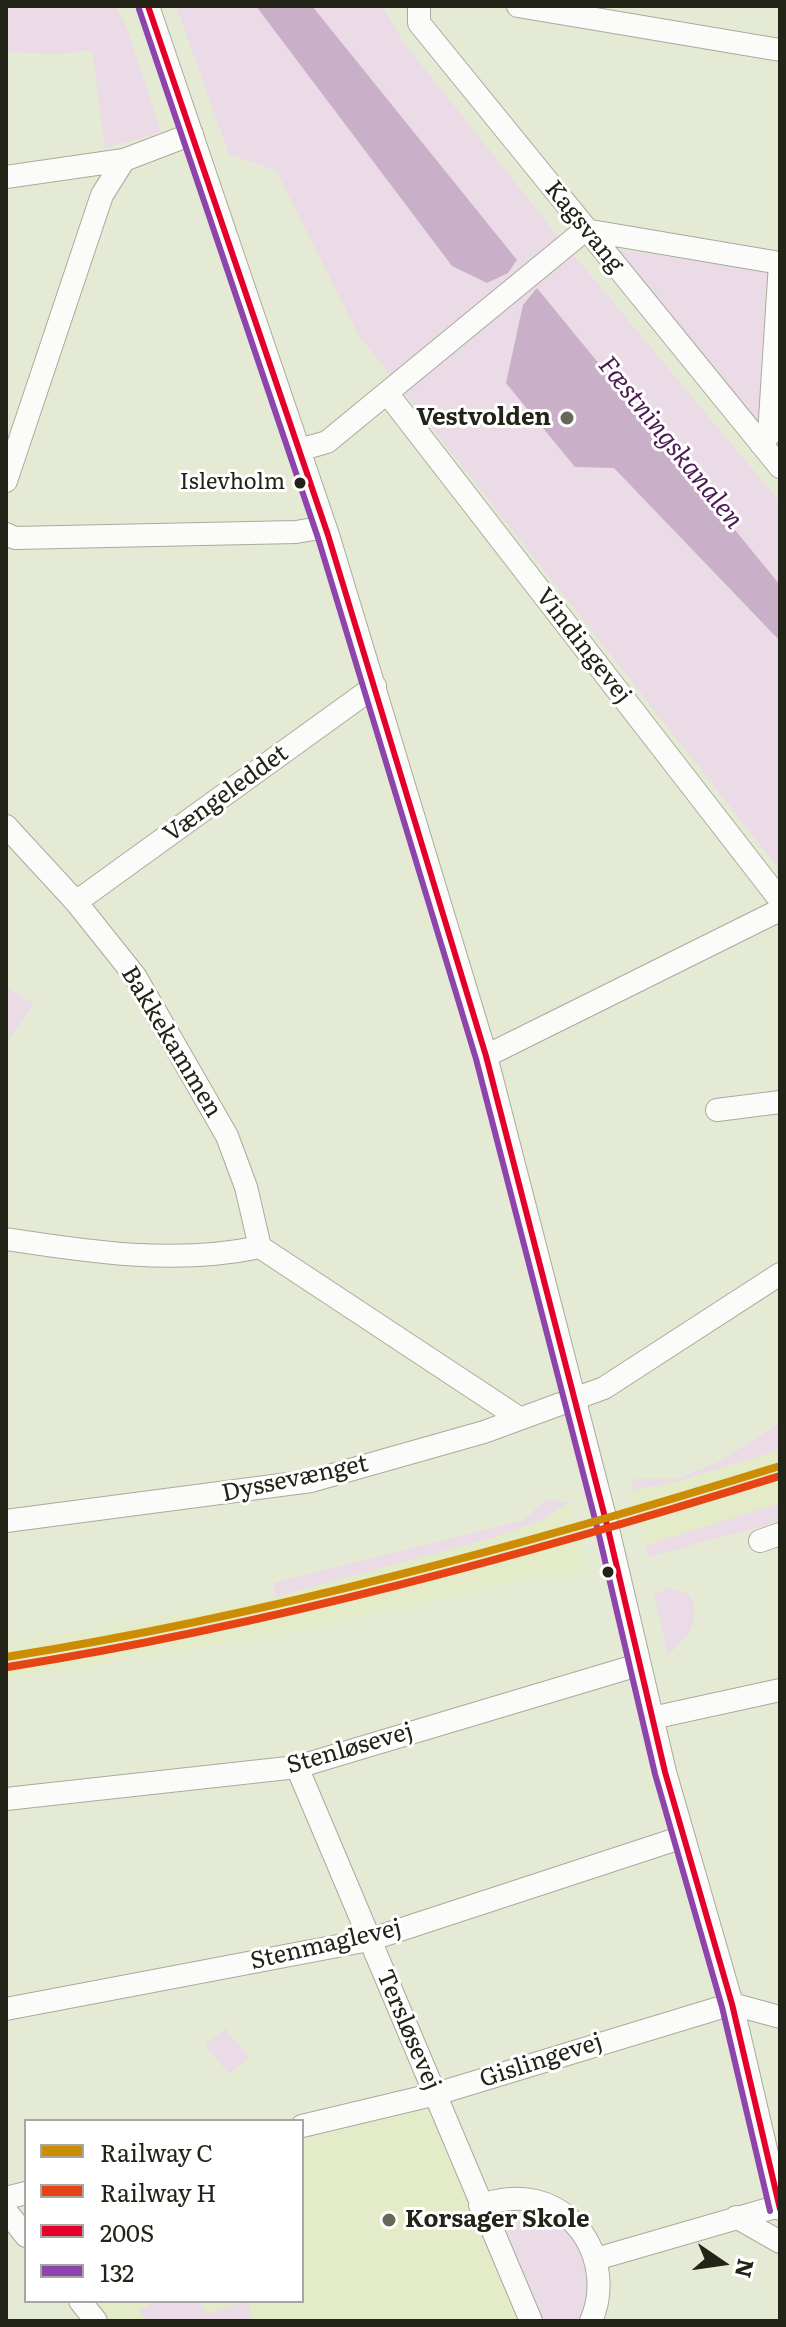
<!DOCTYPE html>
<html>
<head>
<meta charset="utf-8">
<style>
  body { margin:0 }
  #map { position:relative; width:786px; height:2327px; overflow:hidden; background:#e5ead5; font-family:Literata,serif }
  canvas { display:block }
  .frame { position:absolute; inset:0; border:8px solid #212416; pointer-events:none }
  .legend { position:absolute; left:24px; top:2119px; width:280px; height:184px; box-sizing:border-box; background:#fff; border:2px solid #a6a7a2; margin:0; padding:10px 14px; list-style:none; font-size:24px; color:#212416 }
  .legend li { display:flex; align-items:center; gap:16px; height:40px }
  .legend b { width:40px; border:2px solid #a6a7a2 }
  .north { position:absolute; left:682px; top:2223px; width:80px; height:80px; -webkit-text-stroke:6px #fff; paint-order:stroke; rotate:103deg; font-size:22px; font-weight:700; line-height:32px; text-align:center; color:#212416 }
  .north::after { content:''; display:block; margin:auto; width:28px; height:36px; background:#212416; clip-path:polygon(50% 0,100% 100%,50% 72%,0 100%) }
</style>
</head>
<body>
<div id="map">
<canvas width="786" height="2327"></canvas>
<div class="frame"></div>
<ul class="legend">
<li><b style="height:10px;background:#cc8c04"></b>Railway C</li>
<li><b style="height:10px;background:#e64415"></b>Railway H</li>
<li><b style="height:10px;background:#e4002b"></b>200S</li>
<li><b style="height:10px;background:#8e44ad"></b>132</li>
</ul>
<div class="north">N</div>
</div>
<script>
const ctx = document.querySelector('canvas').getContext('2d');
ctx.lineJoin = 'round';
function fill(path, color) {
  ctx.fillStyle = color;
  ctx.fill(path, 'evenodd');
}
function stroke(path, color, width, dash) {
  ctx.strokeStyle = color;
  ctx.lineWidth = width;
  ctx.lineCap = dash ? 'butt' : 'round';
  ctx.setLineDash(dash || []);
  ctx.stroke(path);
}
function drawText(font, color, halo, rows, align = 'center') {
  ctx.font = font + ' Literata,serif';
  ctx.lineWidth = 6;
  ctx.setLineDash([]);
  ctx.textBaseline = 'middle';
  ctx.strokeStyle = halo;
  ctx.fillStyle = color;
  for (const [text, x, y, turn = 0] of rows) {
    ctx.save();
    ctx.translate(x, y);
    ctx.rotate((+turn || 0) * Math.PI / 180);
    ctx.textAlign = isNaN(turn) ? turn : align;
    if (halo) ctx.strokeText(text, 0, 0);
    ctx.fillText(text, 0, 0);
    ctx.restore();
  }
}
fill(new Path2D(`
  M780 1450V1503L645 1546 631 1490 676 1482Z
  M570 1502 587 1574H553L283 1633 6 1679V1646L275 1597 495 1537 540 1521Z
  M420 2110 431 2116 520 2321H110L93 2301H302V2139Z`), '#e3ebc9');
fill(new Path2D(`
  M6 6H115L126 26 161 132 105 148 92 50 59 54 6 52Z
  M176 6H382L404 43 558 236 780 502V870L358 334 276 171 229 154Z
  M616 249 775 272 764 430Z
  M6 986 34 1004 6 1044Z
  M780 1422V1450L676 1482 631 1490 634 1479H676L719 1462Z
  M545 1500 570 1502 540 1521 495 1537 275 1597 274 1583 524 1520Z
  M780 1503V1521L648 1557 645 1546Z
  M667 1588 689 1594C704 1618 687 1638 668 1655L654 1595Z
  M225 2029 249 2057 229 2074 205 2045Z
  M493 2209 534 2210 560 2220 578 2237 593 2284 581 2321H542Z
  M155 2301H199L207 2314 247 2301 253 2321H146L139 2311Z`), '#eadbe6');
fill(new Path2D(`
  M256 6H312L517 260 508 273 487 283 452 266Z
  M537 288 780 585V641L614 468 575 467 506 383 523 305Z`), '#caafc9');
const minor = new Path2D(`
  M148 6 328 535 486 1056 608 1529 665 1772 732 2004 780 2209
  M419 6V23L780 467
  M518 6 780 50
  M6 177 124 160 192 134
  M387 393 780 900
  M761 444 769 435 780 263
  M299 450 327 442 585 230 780 263
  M6 481 102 195 124 160
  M6 534 15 538 296 532 325 527
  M6 826 76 902 135 976 227 1136 246 1187 260 1247
  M76 902 375 686
  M486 1056 780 910
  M717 1110 780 1102
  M6 1239C90 1252 176 1265 260 1247
  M260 1247 519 1418
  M6 1521 311 1481 484 1432 604 1388 780 1274
  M760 1541 780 1534
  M652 1718 780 1690
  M297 1767 531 2321
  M6 1799 297 1767 638 1665
  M732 2004 780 2017
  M6 2009 369 1940 683 1837
  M302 2126 436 2094 732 2004
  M6 2198 26 2193
  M480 2205C499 2200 517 2196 536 2201 588 2214 612 2274 591 2321
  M6 2211 26 2236
  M736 2217 780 2242
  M596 2259 779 2206
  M80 2301 96 2321`);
stroke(minor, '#a8ab9c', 24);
stroke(minor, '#fbfcf9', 22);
stroke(new Path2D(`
  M148 6 328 535 486 1056 608 1529 665 1772 732 2004 780 2209`), '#e4002b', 6);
stroke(new Path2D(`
  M139 9 318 538 476 1059 598 1531 655 1774 722 2007 770 2211`), '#8e44ad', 6);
stroke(new Path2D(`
  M6 1657C270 1615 525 1545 780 1466`), '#cc8c04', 8);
stroke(new Path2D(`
  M8 1667C271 1625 526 1555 780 1476`), '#e64415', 8);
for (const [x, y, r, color] of [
  [567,418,8,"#666959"],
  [300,483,7,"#212416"],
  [608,1572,7,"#212416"],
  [389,2220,8,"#666959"]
]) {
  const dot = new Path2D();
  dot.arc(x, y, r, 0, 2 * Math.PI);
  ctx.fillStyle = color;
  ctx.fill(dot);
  stroke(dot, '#fff', 3);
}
drawText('22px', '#212416', '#fff', [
  ["Islevholm",285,483]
], 'right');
drawText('24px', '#212416', '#fff', [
  ["Kagsvang",584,227,51],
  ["Vindingevej",583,646,52],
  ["Vængeleddet",226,794,-36],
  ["Bakkekammen",171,1042,59],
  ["Dyssevænget",295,1479,-12],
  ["Stenløsevej",350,1749,-16],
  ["Stenmaglevej",326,1945,-13],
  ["Tersløsevej",408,2030,67],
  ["Gislingevej",541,2061,-18]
]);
drawText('bold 24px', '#212416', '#fff', [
  ["Vestvolden",551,418],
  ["Korsager Skole",405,2220,"left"]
], 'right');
drawText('italic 26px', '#4d1a53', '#fff', [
  ["Fæstningskanalen",670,443,51]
]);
</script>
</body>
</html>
